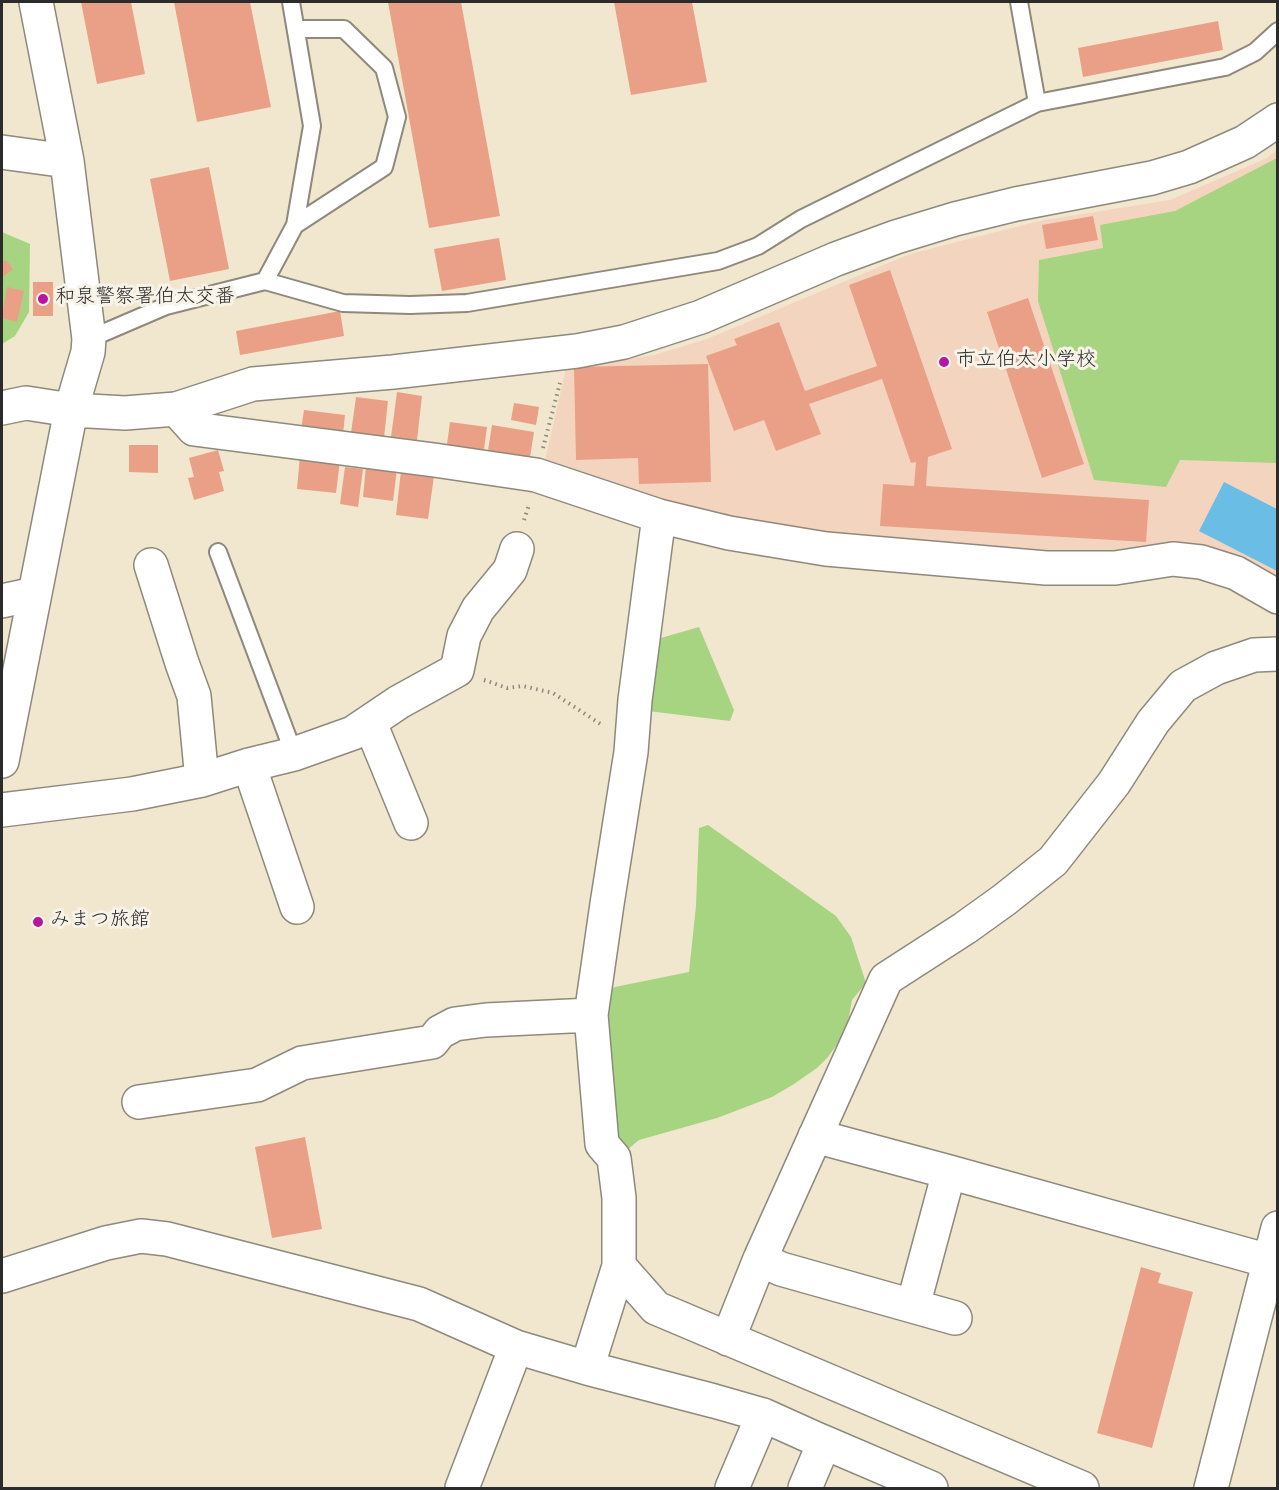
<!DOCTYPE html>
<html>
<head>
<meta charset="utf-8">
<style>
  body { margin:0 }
  #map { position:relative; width:1279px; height:1490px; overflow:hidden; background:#f0e7ce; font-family:Dekko,sans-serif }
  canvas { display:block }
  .frame { position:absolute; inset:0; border:3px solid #2b2b2b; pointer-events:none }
</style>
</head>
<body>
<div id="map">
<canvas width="1279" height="1490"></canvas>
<div class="frame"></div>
</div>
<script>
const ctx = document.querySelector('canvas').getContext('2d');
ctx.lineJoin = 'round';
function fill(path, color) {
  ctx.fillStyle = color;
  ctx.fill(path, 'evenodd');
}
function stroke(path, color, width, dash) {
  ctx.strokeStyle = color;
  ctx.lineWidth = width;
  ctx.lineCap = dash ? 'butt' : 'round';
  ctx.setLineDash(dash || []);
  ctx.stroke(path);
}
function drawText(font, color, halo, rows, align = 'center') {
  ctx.font = font + ' Dekko,"Klee One",sans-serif';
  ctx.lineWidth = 6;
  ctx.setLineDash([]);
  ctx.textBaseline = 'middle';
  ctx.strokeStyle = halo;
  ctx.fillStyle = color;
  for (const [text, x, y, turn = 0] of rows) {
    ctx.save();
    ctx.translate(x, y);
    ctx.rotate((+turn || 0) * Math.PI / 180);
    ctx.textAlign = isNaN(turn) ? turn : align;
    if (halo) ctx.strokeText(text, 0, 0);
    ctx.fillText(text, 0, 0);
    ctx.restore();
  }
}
fill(new Path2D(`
  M1277 150V582L758 526 543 469 566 369 654 355 707 339 910 254 1039 221 1170 200 1267 158Z`), '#f3d4bf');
fill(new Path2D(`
  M1277 158V463L1180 460 1166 487 1094 480 1038 301 1039 260 1103 248 1100 225 1175 211Z
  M2 232 30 244 29 312 15 336 2 344Z
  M699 627 734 710 730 721 648 711 647 642Z
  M708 825 836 916 851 937 866 983 852 1000 848 1022 840 1040 828 1057 817 1068 794 1084 772 1097 717 1118 639 1140 627 1150 612 1143 600 990 689 972 696 906 699 828Z`), '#a6d481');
fill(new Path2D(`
  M1224 482 1277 509V571L1199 531Z`), '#6abee6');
fill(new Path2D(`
  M81 2H131L145 74 97 84Z
  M174 2H250L271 107 197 122Z
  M388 2H461L500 216 429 228Z
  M614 2H692L707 82 631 95Z
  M1218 21 1223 50 1083 77 1078 48Z
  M209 167 229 269 170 281 150 179Z
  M1093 216 1098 240 1046 249 1042 225Z
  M499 238 506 280 442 291 434 249Z
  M6 260 13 269 4 276 2 273V262Z
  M890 270 952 449 928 457 926 486 1149 500 1146 542 880 526 883 484 914 486 916 462 911 463 882 379 809 404 821 434 776 451 764 420 734 431 706 356 737 345 734 339 779 322 805 391 877 366 849 285Z
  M33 282H53V316H33Z
  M7 287 24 291 17 322 2 318Z
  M1028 298 1084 464 1042 478 987 312Z
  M340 311 344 336 240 355 236 331Z
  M708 364 711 482 639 484 638 458 576 460 574 367Z
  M397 392 422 396 417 440 391 437Z
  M356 397 388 401 384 438 351 433Z
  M514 403 539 407 536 425 511 420Z
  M304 410 345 415 343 434 301 430Z
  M450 422 487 427 483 457 446 452Z
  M492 425 534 432 529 464 487 457Z
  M129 445H158V473L129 472Z
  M218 450 224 471 219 472 224 491 194 500 188 478 194 477 189 458Z
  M300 456 340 461 336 493 297 489Z
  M366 466 397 469 393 501 363 497Z
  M345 467 363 469 358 507 340 504Z
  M401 471 434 476 428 519 396 515Z
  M305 1137 322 1229 272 1238 255 1147Z
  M1141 1267 1161 1273 1158 1283 1193 1292 1152 1448 1097 1433Z`), '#eaa086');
const service = new Path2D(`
  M1019 2 1037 103
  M295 225 384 167 397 117 384 68 344 29H296
  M265 281 343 303 410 305 467 303 718 261 758 246 801 219 1037 103 1225 67 1255 52 1278 31
  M89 339 166 306 265 281 295 225 312 126 291 2
  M218 552 294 754`);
const minor = new Path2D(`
  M2 152 67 161
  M2 408 26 403 71 410 88 352 89 339 67 161 36 2
  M176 409 194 429 434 460 536 475 659 516 729 533 826 549 1046 568H1115L1173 559 1201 562 1236 573 1278 597
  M151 565 182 663 194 696 202 780
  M2 601 34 594
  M370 723 411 823
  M249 765 297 907
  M2 810 132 794 202 780 249 765 294 754 353 733 399 702 457 670 464 636 478 609 510 570 517 549
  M139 1102 257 1085 302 1063 432 1042 440 1032 455 1024 486 1020 591 1015
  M815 1136 949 1172 1269 1261
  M760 1259 781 1269 955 1318
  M619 1266 656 1308 1082 1488
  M2 1276 106 1243 141 1236 167 1239 419 1304 516 1347 587 1368 714 1401 763 1415 814 1438 931 1488
  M913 1306 949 1172
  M728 1339 760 1259 886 979 965 928 1004 900 1053 861 1114 783 1153 722 1183 686 1216 668 1254 655 1278 654
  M587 1368 619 1266V1198L614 1158 602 1144 591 1015 607 904 631 752 635 700 659 516
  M462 1488 516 1347
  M732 1488 763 1415
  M805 1488 824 1443
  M1211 1488 1278 1228`);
const tertiary = new Path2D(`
  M2 761 71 410 125 413 176 409 253 384 393 372 577 351 624 342 701 317 836 259 896 237 955 219 1016 204 1152 178 1189 167 1245 142 1278 120`);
stroke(service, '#8e897c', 20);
stroke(minor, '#8e897c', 36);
stroke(tertiary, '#8e897c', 36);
stroke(new Path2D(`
  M543 448 560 383
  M524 520 529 505
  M484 680 507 688 523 686 553 693 602 725`), '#8e897c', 4, [1.5, 4.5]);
stroke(service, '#fff', 16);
stroke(minor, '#fff', 33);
stroke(tertiary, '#fff', 33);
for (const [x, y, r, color] of [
  [43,299,6,"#b5179e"],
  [944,362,6,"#b5179e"],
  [38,922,6,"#b5179e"]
]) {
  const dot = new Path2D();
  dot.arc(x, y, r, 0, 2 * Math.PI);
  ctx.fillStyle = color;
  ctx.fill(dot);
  stroke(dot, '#f7f3e8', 2);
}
drawText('20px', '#2b2b2b', '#f7f3e8', [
  ["和泉警察署伯太交番",55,299],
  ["市立伯太小学校",956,362],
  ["みまつ旅館",50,922]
], 'left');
</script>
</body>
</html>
